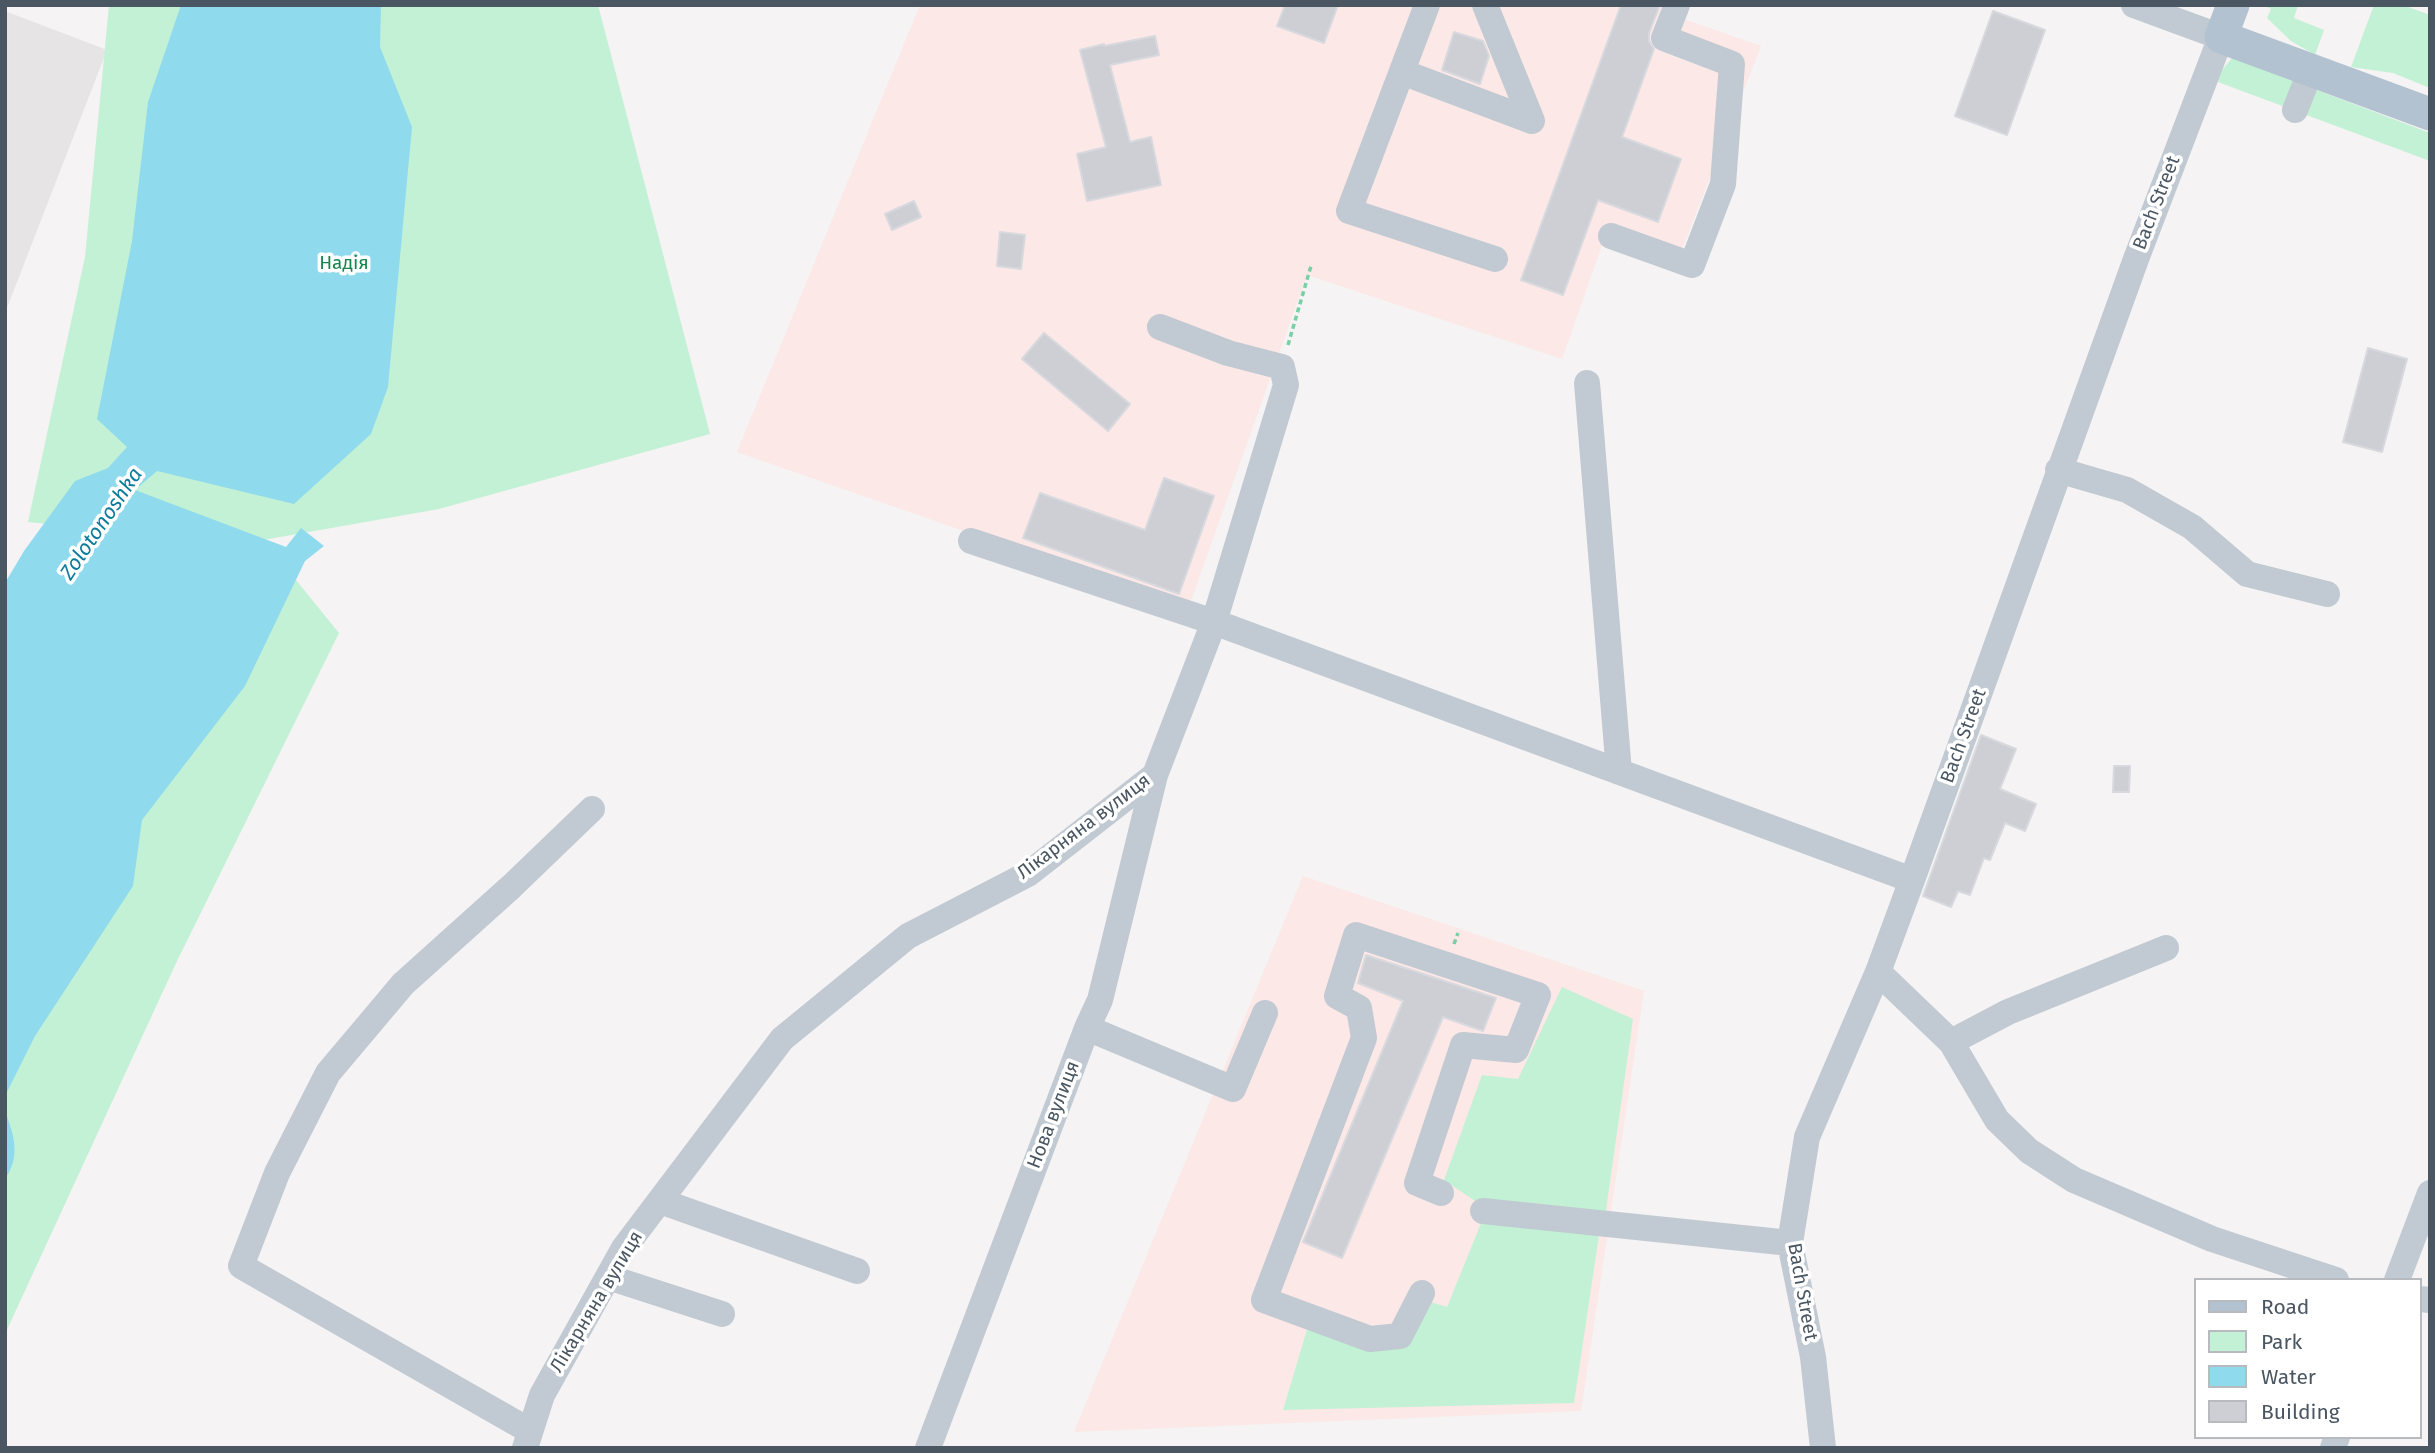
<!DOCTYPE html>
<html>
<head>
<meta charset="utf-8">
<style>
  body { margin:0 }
  #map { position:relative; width:2435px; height:1453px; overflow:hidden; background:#f5f3f3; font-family:"Fira Sans",sans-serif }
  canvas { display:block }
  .frame { position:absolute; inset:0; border:7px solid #4a5661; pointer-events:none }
  .legend { position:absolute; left:2194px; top:1278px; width:228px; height:161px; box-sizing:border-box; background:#fff; border:2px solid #b7bbc0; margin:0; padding:9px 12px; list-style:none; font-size:21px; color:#4a5661 }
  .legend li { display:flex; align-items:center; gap:14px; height:35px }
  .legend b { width:35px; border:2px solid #b7bbc0 }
</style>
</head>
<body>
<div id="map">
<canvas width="2435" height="1453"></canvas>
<div class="frame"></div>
<ul class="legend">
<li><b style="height:9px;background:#b3c2d1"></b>Road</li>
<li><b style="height:19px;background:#c3f1d5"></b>Park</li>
<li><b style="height:19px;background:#90daee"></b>Water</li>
<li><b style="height:19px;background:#cdcfd5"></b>Building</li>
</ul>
</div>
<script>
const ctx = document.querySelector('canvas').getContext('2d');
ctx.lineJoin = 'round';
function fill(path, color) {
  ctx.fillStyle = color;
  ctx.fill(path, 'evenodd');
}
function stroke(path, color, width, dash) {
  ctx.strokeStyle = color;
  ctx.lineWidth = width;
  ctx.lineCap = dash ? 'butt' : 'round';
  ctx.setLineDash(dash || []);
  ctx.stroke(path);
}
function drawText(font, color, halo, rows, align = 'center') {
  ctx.font = font + ' "Fira Sans",sans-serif';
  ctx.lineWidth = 7;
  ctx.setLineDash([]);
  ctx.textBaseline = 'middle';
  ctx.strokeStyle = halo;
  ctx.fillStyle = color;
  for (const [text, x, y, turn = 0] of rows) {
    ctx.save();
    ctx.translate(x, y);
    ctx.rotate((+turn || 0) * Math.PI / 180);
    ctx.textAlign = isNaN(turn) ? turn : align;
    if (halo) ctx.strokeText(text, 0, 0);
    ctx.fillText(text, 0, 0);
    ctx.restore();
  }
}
fill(new Path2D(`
  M5 11 107 50 5 313Z`), '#e6e4e5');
fill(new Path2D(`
  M920 5H1679L1675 16 1761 46 1679 257 1607 231 1562 359 1307 275 1188 609 737 452Z
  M1303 876 1644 991 1581 1411 1074 1432Z`), '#fce8e6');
fill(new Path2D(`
  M109 5H598L710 434 439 509 246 543 28 522 85 257Z
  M2263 5H2298L2294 18 2324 30 2315 55 2291 41 2267 18 2271 9Z
  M2374 5H2403L2430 15V88L2393 73 2351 67Z
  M2232 58 2430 133V161L2218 82 2222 70Z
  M232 558 296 580 339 633 177 961 5 1334V620Z
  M1562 987 1633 1019 1605 1217 1478 1203 1444 1180 1482 1075 1518 1079Z
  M1482 1221 1599 1235 1574 1403 1283 1410 1309 1323 1374 1347 1427 1301 1447 1307Z`), '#c3f1d5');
fill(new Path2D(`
  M181 5H381L380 47 412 127 388 387 371 434 294 504 157 471 135 490 286 547 301 528 324 546 305 561 245 686 142 820 133 886 35 1036 5 1096V583L24 551 75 481 108 468 127 447 97 419 132 241 148 102Z
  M5 1111C14 1135 21 1156 5 1179Z`), '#90daee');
const building = new Path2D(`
  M1285 5H1338L1324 43 1277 26Z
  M1621 5H1660L1649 33V41L1654 49 1622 137 1681 159 1658 222 1598 200 1563 295 1521 280Z
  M1993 11 2045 30 2007 135 1955 116Z
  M1454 32 1483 41 1489 56 1480 84 1442 70Z
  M1155 36 1159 55 1110 65 1130 142 1151 137 1161 185 1087 201 1077 154 1106 147 1080 50 1104 44V46Z
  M914 201 921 217 892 230 885 214Z
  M1000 232 1025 235 1021 269 997 266Z
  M1044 333 1130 404 1108 431 1022 359Z
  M2368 348 2407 359 2382 452 2343 442Z
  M1164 478 1214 496 1179 594 1023 538 1040 493 1145 530Z
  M1981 735 2016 749 2000 789 2036 804 2025 831 2005 823 1990 860 1984 858 1970 895 1958 891 1951 907 1923 896Z
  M2114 766H2130L2129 792H2113Z
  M1366 955 1496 998 1483 1031 1443 1017 1342 1258 1303 1242 1403 1001 1358 983Z`);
fill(building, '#cdcfd5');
stroke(building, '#d7d9de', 2);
stroke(new Path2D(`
  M1288 345 1311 266
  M1454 944 1458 933`), '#7ad0a6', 3.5, [5, 3.5]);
stroke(new Path2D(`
  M1427 5 1349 211 1495 259
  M1402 72 1532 121 1485 5
  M2295 110 2311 70
  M1611 236 1692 265 1723 184 1732 64 1664 38 1677 5
  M1587 383 1619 772
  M2058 470 2127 490 2192 527 2247 574 2327 594
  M971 541 1214 622 1912 880
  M1878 972 1951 1042 1997 1120 2029 1151 2074 1180 2212 1239 2336 1280
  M1087 1028 1233 1089 1265 1013
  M1951 1042 2008 1012 2166 948
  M660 1201 857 1271
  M1483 1211 1790 1243
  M608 1277 722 1314
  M2397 1280 2430 1193
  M1422 1293 1400 1336 1370 1339 1264 1300 1364 1038 1359 1008 1337 996 1356 935 1538 995 1516 1050 1463 1045 1417 1183 1441 1193
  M2419 1299 2430 1300
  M530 1431 241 1266 277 1173 328 1073 403 984 512 886 592 809
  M525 1448 542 1395 624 1248 782 1039 908 936 1028 874 1155 775
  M928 1448 1087 1028 1100 1000 1155 775 1214 622 1286 385 1282 367 1228 353 1160 327
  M1823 1448 1813 1357 1790 1243 1807 1137 1878 972 1912 880 2136 259 2221 37 2134 5
  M2333 1448 2337 1437`), '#c1cad2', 26);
stroke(new Path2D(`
  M2233 5 2221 37 2430 114`), '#b3c2d1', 33);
drawText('19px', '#4a5661', '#fff', [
  ["Bach Street",2157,203,-69],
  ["Bach Street",1964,736,-70],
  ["Лікарняна вулиця",1084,827,-37],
  ["Нова вулиця",1054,1115,-69],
  ["Bach Street",1802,1292,80],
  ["Лікарняна вулиця",597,1302,-59]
]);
drawText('19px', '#17864f', '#fff', [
  ["Надія",344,264]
]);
drawText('italic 21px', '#0c7c9b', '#fff', [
  ["Zolotonoshka",102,524,-56]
]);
</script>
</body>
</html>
